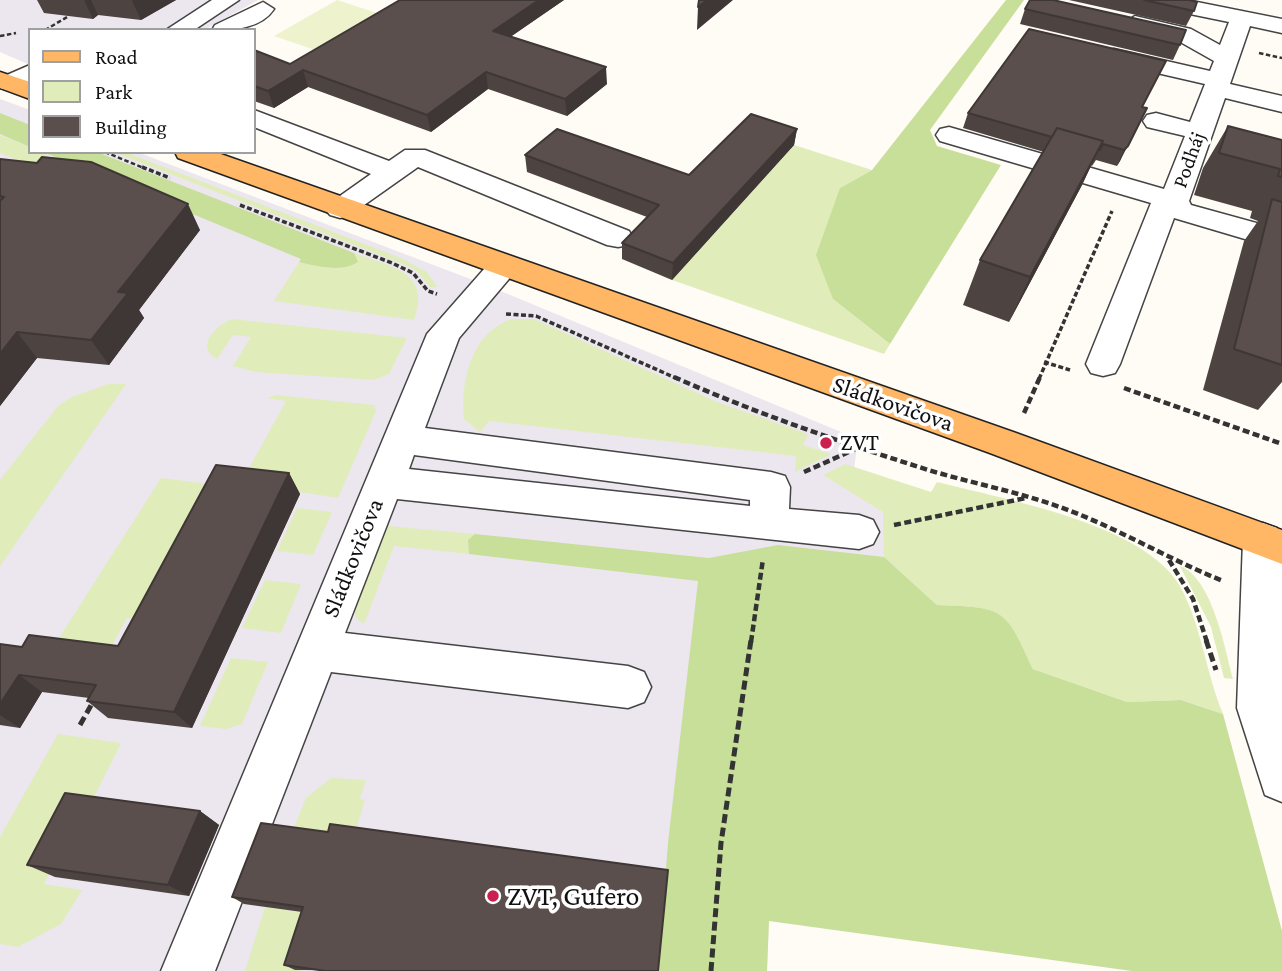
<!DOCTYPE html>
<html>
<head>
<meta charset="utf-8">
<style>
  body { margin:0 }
  #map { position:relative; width:1282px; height:971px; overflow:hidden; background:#fffbf5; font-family:"Crimson Pro",serif }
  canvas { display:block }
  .legend { position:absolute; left:28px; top:28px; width:228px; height:126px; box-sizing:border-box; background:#fff; border:2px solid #a0a0a0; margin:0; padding:9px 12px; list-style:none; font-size:21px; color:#111 }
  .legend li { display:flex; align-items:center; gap:14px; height:35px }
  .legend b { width:35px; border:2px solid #a0a0a0 }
</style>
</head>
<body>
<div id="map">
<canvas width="1282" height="971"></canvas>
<ul class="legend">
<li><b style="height:9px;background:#ffb665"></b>Road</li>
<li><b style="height:19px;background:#e0edbb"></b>Park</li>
<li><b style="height:19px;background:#5a4f4c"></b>Building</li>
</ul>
</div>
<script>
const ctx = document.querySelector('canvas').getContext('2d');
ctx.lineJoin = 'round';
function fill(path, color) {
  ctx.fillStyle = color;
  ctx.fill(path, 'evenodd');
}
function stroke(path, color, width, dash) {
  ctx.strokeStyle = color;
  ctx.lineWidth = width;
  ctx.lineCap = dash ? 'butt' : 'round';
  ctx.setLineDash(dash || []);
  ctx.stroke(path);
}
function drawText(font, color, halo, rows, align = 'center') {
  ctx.font = font + ' "Crimson Pro",serif';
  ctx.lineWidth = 7;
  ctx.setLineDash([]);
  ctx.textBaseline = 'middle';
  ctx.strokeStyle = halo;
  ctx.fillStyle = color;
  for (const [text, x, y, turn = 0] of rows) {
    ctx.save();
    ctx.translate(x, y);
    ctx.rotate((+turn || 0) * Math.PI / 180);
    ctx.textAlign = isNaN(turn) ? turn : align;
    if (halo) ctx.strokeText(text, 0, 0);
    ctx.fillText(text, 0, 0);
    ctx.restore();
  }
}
fill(new Path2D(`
  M0 0H258L204 30H30V65L0 52Z
  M0 99 30 110V152H137L486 285 858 439 852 485 892 509 895 567 782 553 767 971H0Z`), '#ece6ef');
fill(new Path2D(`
  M0 135 30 147V152L49 155 37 168 0 153Z
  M794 145 872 170 840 188 833 299 890 344 884 354 672 280Z
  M113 152H125L401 258 427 272 437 287H430L417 271 403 264Z
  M354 253C391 267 432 271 414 320L274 301 299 262 330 268 358 262Z
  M232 319 407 338 389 374 374 380 256 372 233 366 251 337 233 335 217 359C194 347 216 325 232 319Z
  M512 319H534L717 402 808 434 803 445 831 454 795 472 796 456 489 421 480 432 464 419C460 380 472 332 512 319Z
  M108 384H126L0 566V480L58 406 72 397Z
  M275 395 374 405 376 411 338 498 241 483 286 401 267 398Z
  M845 464 931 492 937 482C1003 499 1147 524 1181 588 1202 628 1206 673 1223 714L1181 700 1127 702 1033 669C1004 609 1005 607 937 605L884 557 883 512 823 475Z
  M161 478 225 486 151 621 127 618 84 696 54 646Z
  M297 508 332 512 313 555 277 551Z
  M388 526 475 534 468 540 469 554 394 546 364 624 356 618 353 605 383 528Z
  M1180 566C1212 578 1225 648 1233 679L1224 678 1211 627Z
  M265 580 301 584 281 633 242 628Z
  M231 658 268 662 242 724 226 729 200 726Z
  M58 734 121 743 92 801 85 800 44 884 82 890 61 924 18 947 0 944V837Z
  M331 778 366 780 360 799 365 800 354 835H291L306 798Z
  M265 907 313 914 302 971H245Z`), '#e0edbb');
fill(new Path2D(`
  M1006 0H1024L930 130 937 146 1001 165 890 344 833 299 816 255 840 188 872 170Z
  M0 113 30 125V147L0 134Z
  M43 152H97L354 253 358 262C341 273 317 266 299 262L301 259Z
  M475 534 709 558 778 545 884 557 937 605C1006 607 1005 609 1033 669L1127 702 1181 700 1223 714 1282 931V971H1132L769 921 767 971H658L668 843 698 581 469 554 468 540Z`), '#c8df99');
fill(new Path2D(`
  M337 0 377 13 315 50 274 36Z`), '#eff3cd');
const minor = new Path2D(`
  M212 0H239L194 30H166Z
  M1143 0H1187L1282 19V33L1250 26 1230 84 1282 96V112L1225 98 1189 201 1191 205 1282 230V250L1174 218 1120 364 1115 373 1103 376 1091 373 1086 364 1151 203 940 141 936 135 940 129 949 127 1164 189 1185 136 1147 127 1143 121 1147 115 1156 113 1190 122 1205 84 1105 61 1102 56 1105 51 1114 49 1210 71 1214 61 1175 39 1127 28 1124 23 1135 16 1191 29 1220 45 1229 22 1146 5Z
  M263 2 274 9C261 29 233 30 212 30L215 25Z
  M30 65V82L9 90 0 88V78Z
  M254 110 389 161 405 150H425L629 231 633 238 629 245 618 247 607 245 418 167 350 215 340 218 330 215 325 209 330 203 371 174 254 127Z
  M503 257 514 260 519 267 459 338 425 428 771 472 785 476 790 487 789 509 859 515 873 520 879 532 873 544 859 549 397 499 345 633 628 666 644 672 651 687 644 702 628 708 331 672 215 971H161L427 334 492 260ZM414 455 750 500V506L409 469Z
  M1263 523 1277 528 1282 538V802L1265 795 1237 708 1243 540 1249 528Z`);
const major = new Path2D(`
  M0 72 30 82V99L0 88Z
  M175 152H215L1016 433 1282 530V564L990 453 178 158Z`);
stroke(minor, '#444', 3);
stroke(major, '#222', 3);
stroke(new Path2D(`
  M45 30 69 16
  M0 36 16 33
  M1259 53 1282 58
  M105 152 146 169`), '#333', 2.5, [4.5, 2.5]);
stroke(new Path2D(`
  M142 167 170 178
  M240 205 392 263 413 273 428 291 437 294
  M506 314 536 316 678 379
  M1044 362 1070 370
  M1039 379 1112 211`), '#333', 3.5, [5, 2.5]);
stroke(new Path2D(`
  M674 377C753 412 837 441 919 467 962 481 1006 489 1048 503 1110 523 1163 557 1223 581
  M1124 388 1282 444
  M1024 413 1040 377
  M804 472 860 447
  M894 525 1026 498
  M1169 560 1193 599 1207 642
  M751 642 763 559`), '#333', 4.5, [7, 3.5]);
stroke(new Path2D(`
  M1206 640 1216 670
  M80 725 94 700
  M711 971 721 843 751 640`), '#333', 5, [9, 4.5]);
fill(minor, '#fff');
fill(major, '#ffb665');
fill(new Path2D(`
  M37 0H176L141 20 98 15 93 19 44 13Z
  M400 0H564L511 36 607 84 567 116 488 89 431 132 308 87 274 108 254 101V50L290 64Z
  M1069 0H1189L1194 11 1186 26Z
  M1025 9 1180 45 1173 60 1020 24Z
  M1143 107 1120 161 1117 166 1096 160 1092 166 1091 165 1082 185 1009 322 963 305 980 260 1044 152 963 128 968 113Z
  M1228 126 1282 140V382L1258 410 1203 390 1244 241 1258 221 1250 218 1252 211 1194 195 1203 168Z
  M797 129 794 145 672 280 622 259V243L647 217 527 172 525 155 689 175Z
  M0 159 200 230 139 310 144 318 109 365 37 358 0 406Z
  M289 473 300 494 192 728 108 718 87 701 89 698 42 692 20 728 0 725V644L22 647 118 646Z
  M200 811 219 825 189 896 55 877 27 865Z
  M261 823 658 971 295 970 284 965 302 912 244 904 232 897Z`), '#4d4441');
fill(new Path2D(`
  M84 0H91L98 15 93 19Z
  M133 0H176L141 20 132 1Z
  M539 0H564L496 47 493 31Z
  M707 0H733L697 30 698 7Z
  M606 67 607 84 567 116 565 99Z
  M303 70 308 87 274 108 268 91Z
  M486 72 488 89 431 132 427 115Z
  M1147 108 1120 161 1117 166 1124 150Z
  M797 129 794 145 672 280 673 263Z
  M1103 141 1082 185 1009 322 1030 277Z
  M188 204 200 230 139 310 144 318 109 365 91 340 118 292Z
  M17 332 37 358 0 406V354Z
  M289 473 300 494 192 728 174 712Z
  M19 675 42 692 20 728 0 715V704Z
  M200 811 219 825 189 896 168 885Z`), '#3f3735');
const building = new Path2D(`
  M400 0H539L493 31 606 67 565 99 486 72 427 115 303 70 268 91 254 86V50L290 64Z
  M699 0H707L698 7Z
  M1030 0H1053L1186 30 1180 45 1025 9Z
  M1144 0H1189L1197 2 1194 11Z
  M1029 29 1166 61 1142 107 1147 108 1128 146 1124 150 1103 144 1100 150H1098L1103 141 1057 128 1052 137 968 113Z
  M751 114 797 129 673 263 622 243 659 205 525 155 557 129 689 175Z
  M1228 126 1282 140V177L1278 176 1280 169 1219 153Z
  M1057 128 1103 141 1030 277 980 260Z
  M42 157 91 162 188 204 118 292 128 293 91 340 17 332 0 354V201L4 197 0 196V159L37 163Z
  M1272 199 1282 202V365L1234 349Z
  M216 465 289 473 174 712 87 701 96 685 19 675 0 704V644L22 647 29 635 118 646Z
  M65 793 200 811 168 885 27 865Z
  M261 823 328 832 330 824 668 870 658 971H326L284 965 303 907 232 897Z`);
fill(building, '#5a4f4c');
stroke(building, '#3f3735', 2);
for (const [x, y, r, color] of [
  [826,443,7,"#ca204f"],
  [493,896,7,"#ca204f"]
]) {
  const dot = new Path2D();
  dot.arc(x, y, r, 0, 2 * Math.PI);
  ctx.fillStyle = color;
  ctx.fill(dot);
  stroke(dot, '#fff', 2.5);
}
drawText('21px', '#111', '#fff', [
  ["Podháj",1189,160,-70]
]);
drawText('24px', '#111', '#fff', [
  ["Sládkovičova",893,404,19],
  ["Sládkovičova",353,558,-68]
]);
drawText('24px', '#111', '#fff', [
  ["ZVT",840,443]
], 'left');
drawText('28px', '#111', '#fff', [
  ["ZVT, Gufero",507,896]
], 'left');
</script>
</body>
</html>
